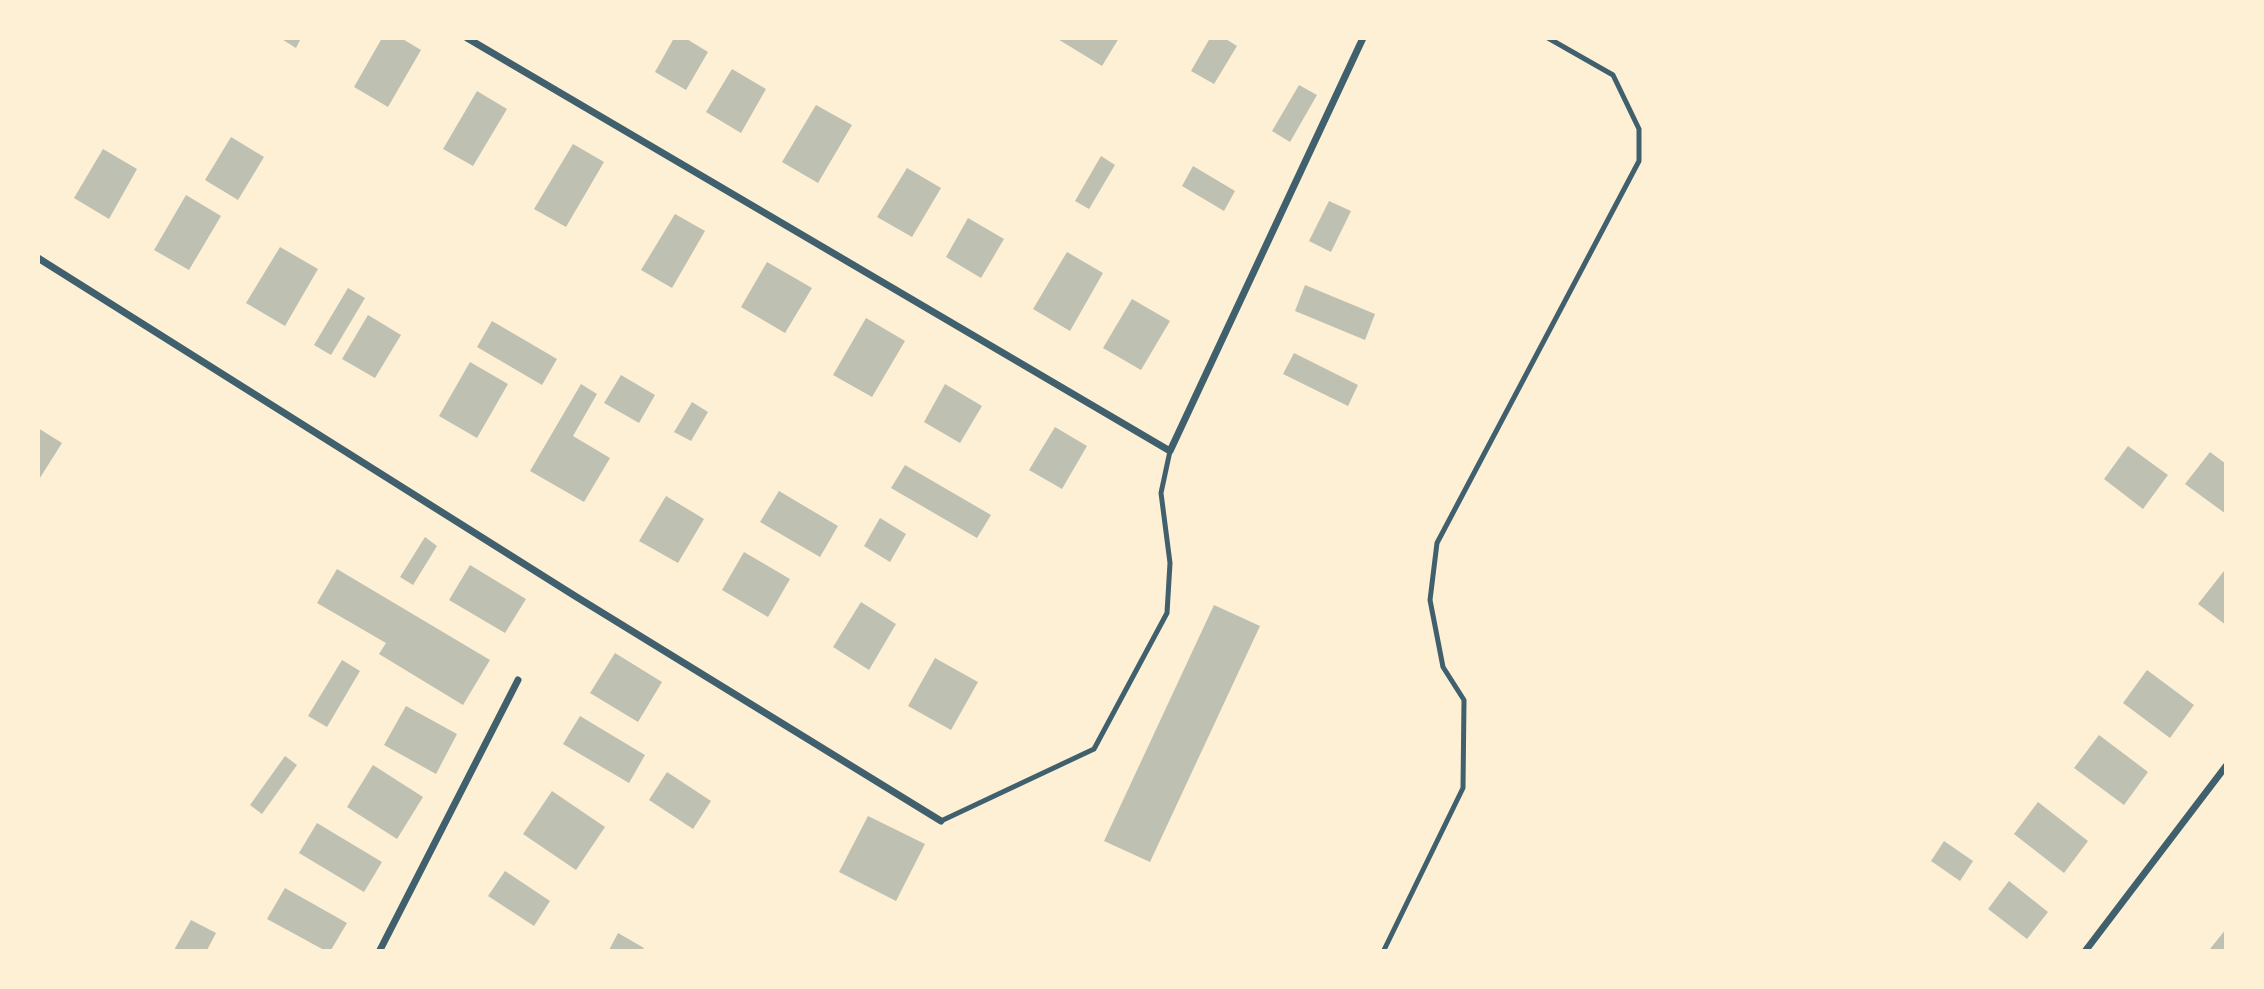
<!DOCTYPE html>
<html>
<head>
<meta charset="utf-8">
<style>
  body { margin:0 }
  #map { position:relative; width:2264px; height:989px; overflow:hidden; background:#fdf0d5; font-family:Roboto,sans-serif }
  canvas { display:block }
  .frame { position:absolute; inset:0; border:40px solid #fdf0d5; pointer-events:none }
</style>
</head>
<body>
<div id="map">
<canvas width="2264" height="989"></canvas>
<div class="frame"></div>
</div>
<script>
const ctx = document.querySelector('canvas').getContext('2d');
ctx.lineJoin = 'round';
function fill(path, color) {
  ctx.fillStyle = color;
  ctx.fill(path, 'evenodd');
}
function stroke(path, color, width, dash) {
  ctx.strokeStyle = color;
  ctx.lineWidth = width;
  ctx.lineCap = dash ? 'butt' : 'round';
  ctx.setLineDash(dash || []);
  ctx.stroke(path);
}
fill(new Path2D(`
  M280 38H301L296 48Z
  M382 38H401L421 50 388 107 354 87Z
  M674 38H685L708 52 686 90 655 72Z
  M1056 38H1119L1102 66Z
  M1210 38H1224L1237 46 1214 84 1191 71Z
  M732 69 766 89 741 133 706 112Z
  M1299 85 1317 95 1290 142 1272 131Z
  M477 91 507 109 473 166 443 149Z
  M816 105 852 125 818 183 782 162Z
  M231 137 264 157 238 200 205 180Z
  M573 144 604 162 566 227 534 209Z
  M103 149 137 169 109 219 74 198Z
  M1101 156 1115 165 1089 209 1075 201Z
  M1193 166 1235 191 1224 211 1182 186Z
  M907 168 941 188 912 237 877 217Z
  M186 195 221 216 189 270 154 250Z
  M1329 201 1351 211 1331 252 1309 241Z
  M675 214 705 231 672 288 641 270Z
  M968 218 1004 239 981 278 946 257Z
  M280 247 318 269 285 326 246 303Z
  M1067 252 1103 273 1070 331 1033 309Z
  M767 262 812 288 785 333 741 307Z
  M1305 285 1375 314 1365 340 1295 311Z
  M348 288 365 298 331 355 314 345Z
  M1132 299 1170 321 1141 370 1103 348Z
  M368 315 401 335 375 378 342 359Z
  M866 318 905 341 872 397 833 375Z
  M492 321 557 359 542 385 477 347Z
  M1294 353 1358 385 1348 406 1283 374Z
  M470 362 508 384 477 438 439 416Z
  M621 375 655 395 639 423 604 403Z
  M581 384 597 394 573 436 610 458 584 502 530 471Z
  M945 384 982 406 960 443 924 422Z
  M692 402 708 412 691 441 674 432Z
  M1055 427 1087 446 1062 489 1029 470Z
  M38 428 62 443 38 481Z
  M2128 446 2168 475 2143 509 2104 479Z
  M2210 452 2226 464V514L2185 484Z
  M905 465 991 515 977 538 891 488Z
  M779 491 838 526 820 557 760 522Z
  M666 496 704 519 678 563 639 541Z
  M880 518 906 534 890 562 864 546Z
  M425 537 437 546 413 585 400 577Z
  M744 552 790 579 768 617 722 590Z
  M470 565 526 599 505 633 449 600Z
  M337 569 490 660 463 705 379 654 386 643 317 603Z
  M2224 571 2226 572V625L2198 604Z
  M861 602 896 624 869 670 833 647Z
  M1214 605 1260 626 1150 862 1104 841Z
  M615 653 662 682 638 722 590 693Z
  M935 658 978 682 951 730 908 706Z
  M342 660 360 671 327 727 308 716Z
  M2147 670 2194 705 2170 738 2123 703Z
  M406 706 457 734 436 774 384 745Z
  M580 716 645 755 629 783 563 744Z
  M2099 735 2148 772 2124 805 2074 768Z
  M285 756 297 765 262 814 250 805Z
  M373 765 423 797 397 839 347 807Z
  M667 772 711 801 693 829 649 800Z
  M552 791 605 827 576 870 523 834Z
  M2038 802 2088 841 2064 873 2014 834Z
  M868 816 925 844 896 901 839 872Z
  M317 823 382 862 364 892 299 853Z
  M1944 841 1973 861 1960 881 1931 861Z
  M505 871 550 901 534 926 488 896Z
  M2009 881 2048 912 2027 939 1988 909Z
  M285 888 347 923 331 950H324L267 919Z
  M191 920 216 933 207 950H174Z
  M2226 929V950H2212L2210 949Z
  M618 933 644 948 642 950H609Z`), '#bec0b2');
stroke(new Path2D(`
  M941 821 1094 749 1167 613 1170 563 1161 493 1170 451
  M1384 950 1463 788 1464 700 1443 667 1430 600 1437 543 1639 161V129L1613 75 1548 38`), '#3f606c', 5);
stroke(new Path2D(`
  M467 38 1170 451 1363 38
  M38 258 575 596 941 821
  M380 950 518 680
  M2086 950 2226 766`), '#3f606c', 7);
</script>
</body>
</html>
